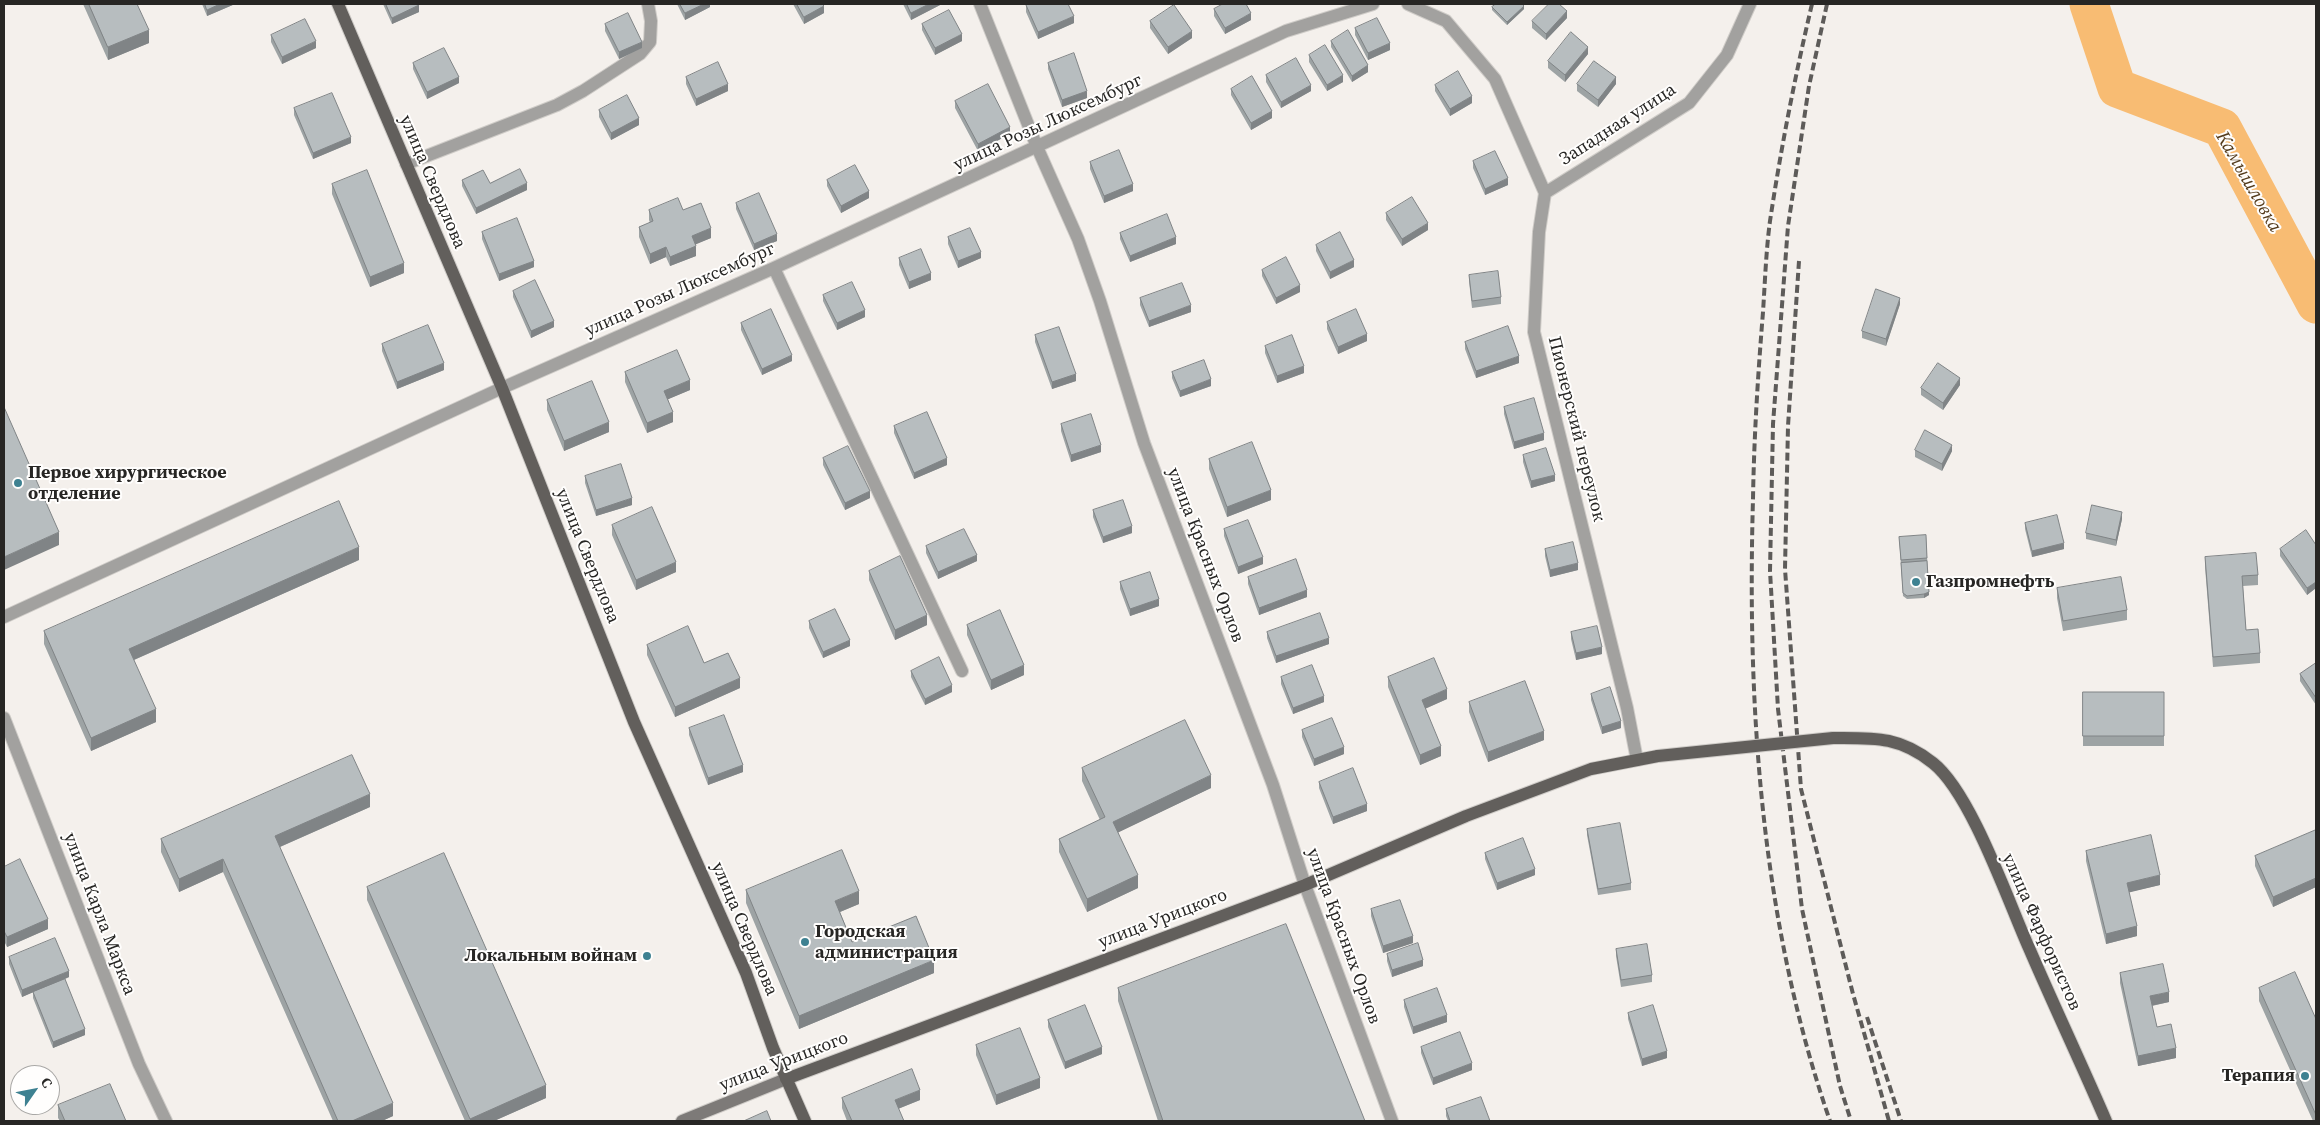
<!DOCTYPE html>
<html>
<head>
<meta charset="utf-8">
<style>
  body { margin:0 }
  #map { position:relative; width:2320px; height:1125px; overflow:hidden; background:#f4f0ec; font-family:"Source Serif 4",serif }
  canvas { display:block }
  .frame { position:absolute; inset:0; border:5px solid #272624; pointer-events:none }
  .north { position:absolute; left:10px; top:1065px; width:50px; height:50px; box-sizing:border-box; background:#fffefd; border:1px solid #a9a8a6; border-radius:50%; rotate:57deg; font-size:14px; font-weight:700; line-height:20px; text-align:center; color:#272624 }
  .north::after { content:''; display:block; margin:auto; width:18px; height:22px; background:#3e8191; clip-path:polygon(50% 0,100% 100%,50% 72%,0 100%) }
</style>
</head>
<body>
<div id="map">
<canvas width="2320" height="1125"></canvas>
<div class="frame"></div>
<div class="north">С</div>
</div>
<script>
const ctx = document.querySelector('canvas').getContext('2d');
ctx.lineJoin = 'round';
function stroke(path, color, width, dash) {
  ctx.strokeStyle = color;
  ctx.lineWidth = width;
  ctx.lineCap = dash ? 'butt' : 'round';
  ctx.setLineDash(dash || []);
  ctx.stroke(path);
}
function fill(path, color) {
  ctx.fillStyle = color;
  ctx.fill(path, 'evenodd');
}
function drawText(font, color, halo, rows, align = 'center') {
  ctx.font = font + ' "Source Serif 4",serif';
  ctx.lineWidth = 4;
  ctx.setLineDash([]);
  ctx.textBaseline = 'middle';
  ctx.strokeStyle = halo;
  ctx.fillStyle = color;
  for (const [text, x, y, turn = 0] of rows) {
    ctx.save();
    ctx.translate(x, y);
    ctx.rotate((+turn || 0) * Math.PI / 180);
    ctx.textAlign = isNaN(turn) ? turn : align;
    if (halo) ctx.strokeText(text, 0, 0);
    ctx.fillText(text, 0, 0);
    ctx.restore();
  }
}
stroke(new Path2D(`
  M2089 4 2117 88 2222 128 2316 304`), '#f8bc73', 39);
const street = new Path2D(`
  M980 4 1037 147 1078 239 1100 301 1144 443 1273 785 1305 885 1392 1121
  M1408 4 1446 21 1495 79 1545 193 1539 232 1534 332 1627 708 1637 760
  M406 164 557 105 583 91 640 54 650 42 651 21 648 4
  M1545 193 1689 103 1727 55 1750 4
  M774 268 962 671
  M4 617 502 388 774 268 1286 31 1373 4
  M4 718 139 1064 166 1121`);
const secondary = new Path2D(`
  M682 1121 786 1079`);
const primary = new Path2D(`
  M338 4 502 388 634 722 746 973 773 1048 805 1121
  M1833 738C1874 738 1899 736 1933 763 1971 793 2008 901 2029 948 2054 1006 2081 1063 2106 1121
  M786 1079 1305 885 1466 816 1591 769 1658 756`);
stroke(street, '#cfccc8', 14);
stroke(secondary, '#cfccc8', 14);
stroke(primary, '#cfccc8', 14);
stroke(street, '#a2a19f', 12);
stroke(secondary, '#7d7a78', 12);
stroke(primary, '#625f5c', 12);
stroke(new Path2D(`
  M1812 4C1795 76 1781 148 1770 221 1766 251 1765 282 1763 312 1758 374 1754 436 1753 499 1747 708 1761 922 1830 1121
  M1827 4 1809 86 1788 226 1773 424 1770 571 1778 709 1802 909 1840 1086 1851 1121
  M1799 261 1788 426 1785 569 1801 789 1853 994 1889 1121
  M1867 1017 1901 1121`), '#5d5b59', 4, [8, 4]);
const primaryBridge = new Path2D(`
  M1658 756 1833 738`);
stroke(primaryBridge, '#cfccc8', 14, []);
stroke(primaryBridge, '#625f5c', 12);
fill(new Path2D(`
  M83 4H137L149 43 108 60Z
  M202 4H235L207 16Z
  M383 4H419V12L392 24Z
  M677 4H710V7L685 20Z
  M793 4H822L824 13 804 24Z
  M903 4H942L911 20Z
  M1026 5 1074 23 1038 39 1026 12Z
  M1492 7 1524 9 1507 25 1492 10Z
  M1214 9 1251 20 1225 34 1214 16Z
  M1567 18 1546 40 1532 28V21Z
  M1150 21 1192 38 1168 54 1150 28Z
  M605 24 642 48 619 59 605 31Z
  M922 24 962 41 935 55 922 30Z
  M1355 28 1390 50 1368 60 1355 35Z
  M271 35 316 48 282 64 271 42Z
  M1331 41 1368 72 1352 82 1331 47Z
  M1588 54 1565 82 1548 68V61Z
  M1309 55 1343 82 1327 91 1309 62Z
  M413 63 459 83 427 99 413 69Z
  M1048 63 1087 98 1062 107 1048 69Z
  M1266 75 1311 91 1281 108 1266 82Z
  M686 77 728 91 696 106 686 84Z
  M1577 84H1616L1598 107 1577 91Z
  M1435 85 1472 103 1450 116 1435 91Z
  M1231 89 1272 118 1251 130 1231 95Z
  M955 101 1010 134 978 151 955 108Z
  M294 108 351 143 313 159 294 115Z
  M599 110 639 125 611 140 599 117Z
  M1473 161 1508 185 1485 195 1473 168Z
  M1090 162 1133 191 1104 203 1090 169Z
  M462 180 490 183 527 190 476 214 462 186Z
  M827 180 869 198 841 213 827 186Z
  M332 184 404 273 370 287 332 194Z
  M736 203 777 241 754 250 736 209Z
  M649 210H683L711 238 695 244 696 256 670 266 666 257 650 264 639 237V227L650 223 649 220Z
  M1386 213 1428 230 1402 246 1386 220Z
  M482 232 534 267 499 281 482 239Z
  M1120 233 1176 244 1130 262 1120 239Z
  M948 237 981 258 958 268 948 244Z
  M1316 245 1354 267 1330 279 1316 251Z
  M899 258 931 280 909 289 899 265Z
  M1262 270 1300 292 1276 304 1262 276Z
  M1469 275 1501 297V304L1472 308 1469 281Z
  M513 291 554 327 531 338 513 297Z
  M823 295 865 317 837 330 823 301Z
  M1140 298 1191 312 1149 327 1140 305Z
  M1900 304 1886 346 1862 338V331Z
  M1327 322 1367 341 1338 354 1327 329Z
  M741 323 792 361 762 375 741 330Z
  M1035 335 1076 381 1052 389 1035 342Z
  M1465 342 1519 363 1476 378 1465 349Z
  M382 344 444 370 397 389 382 351Z
  M1265 346 1304 373 1277 383 1265 353Z
  M625 372 690 390 668 399 673 422 647 433 625 382Z
  M1172 372 1211 386 1180 397 1172 378Z
  M1960 385 1943 410 1921 395V388Z
  M547 400 609 432 564 451 547 410Z
  M1504 407 1544 440 1514 449 1504 414Z
  M1061 424 1101 452 1071 462 1061 431Z
  M894 426 947 465 914 479 894 433Z
  M1915 450 1952 451 1942 471 1915 457Z
  M1523 455 1555 481 1531 488 1523 462Z
  M823 458 870 498 845 510 823 465Z
  M1209 459 1271 500 1227 517 1209 469Z
  M585 476 632 505 596 516 585 483Z
  M1093 510 1132 533 1103 543 1093 517Z
  M2122 519 2116 546 2086 539V533Z
  M2025 523 2064 549 2032 557 2025 529Z
  M612 525 676 572 636 590 612 535Z
  M1224 529 1263 564 1238 574 1224 536Z
  M1926 535 1929 595 1924 598 1907 599 1903 596 1899 537Z
  M2316 545V588L2307 595 2280 556V549Z
  M926 546 977 561 938 579 926 553Z
  M1545 549 1578 570 1550 577 1545 556Z
  M2205 557 2258 575V585L2243 586 2246 630 2260 653V663L2213 667 2205 567Z
  M359 560 134 660 156 722 91 751 44 644V631Z
  M869 571 927 625 895 640 869 580Z
  M1248 577 1307 597 1259 615 1248 584Z
  M1120 582 1159 606 1130 616 1120 589Z
  M2057 588 2127 610V620L2063 631 2057 598Z
  M809 621 850 646 823 658 809 628Z
  M967 625 1024 675 991 690 967 635Z
  M1267 632 1329 644 1276 663 1267 638Z
  M1571 632 1602 654 1576 660 1571 639Z
  M647 645 704 663 740 688 675 717 647 655Z
  M2316 663V705L2300 681V674Z
  M911 671 952 692 925 705 911 677Z
  M1281 677 1324 702 1293 714 1281 684Z
  M1388 677 1447 699 1425 709 1441 756 1420 765 1388 687Z
  M2083 692H2164V746H2083Z
  M1591 694 1621 728 1602 734 1591 700Z
  M1469 702 1544 740 1488 762 1469 712Z
  M689 728 743 772 708 785 689 735Z
  M1302 730 1344 754 1314 766 1302 737Z
  M1082 768 1211 788 1118 832 1138 888 1087 912 1059 852V839L1100 820 1082 781Z
  M1319 782 1367 811 1333 824 1319 788Z
  M370 807 280 847 393 1116 382 1121H333L223 872 179 892 161 852V839Z
  M1587 829 1631 883V890L1598 895 1587 835Z
  M2316 830V887L2273 907 2255 866V856Z
  M2086 851 2160 885 2129 892 2137 936 2106 944 2086 861Z
  M1485 853 1535 875 1497 890 1485 859Z
  M4 867 48 929 7 947 4 941Z
  M367 887 546 1098 494 1121H465L367 900Z
  M746 890 859 904 840 912 852 942 934 973 799 1029 746 903Z
  M1371 909 1413 943 1383 953 1371 916Z
  M1616 949 1652 975V982L1621 987 1616 956Z
  M1387 954 1423 966 1392 977 1387 961Z
  M9 957 69 977 65 979 85 1035 53 1048 33 998V992L22 997 9 964Z
  M2120 973 2169 1002 2152 1006 2157 1027 2176 1058 2138 1066 2120 983Z
  M1118 988 1365 1121H1158L1118 1001Z
  M2259 988 2316 1019V1121H2313L2259 1001Z
  M1404 1000 1447 1022 1413 1034 1404 1007Z
  M1628 1013 1667 1058 1642 1066 1628 1019Z
  M1048 1020 1102 1054 1065 1069 1048 1027Z
  M976 1045 1040 1088 996 1105 976 1055Z
  M1421 1047 1472 1070 1433 1085 1421 1053Z
  M842 1098 920 1100 898 1109 904 1121H847L842 1108Z
  M58 1105 126 1121H60L58 1118Z
  M1446 1109 1490 1121H1448L1446 1116Z`), '#9da3a4');
fill(new Path2D(`
  M220 4H235L207 16V10Z
  M704 4H710V7L685 20V13Z
  M929 4H942L911 20V13Z
  M419 5V12L392 24V18Z
  M824 6V13L804 24V17Z
  M1524 6V9L1507 25V22Z
  M1567 11V18L1546 40V34Z
  M1251 13V20L1225 34V28Z
  M1074 16V23L1038 39V32Z
  M149 30V43L108 60V47Z
  M1192 31V38L1168 54V47Z
  M962 34V41L935 55V48Z
  M316 41V48L282 64V57Z
  M642 42V48L619 59V52Z
  M1390 43V50L1368 60V53Z
  M1588 47V54L1565 82V75Z
  M1368 65V72L1352 82V76Z
  M1343 75V82L1327 91V85Z
  M459 77V83L427 99V92Z
  M1616 77V84L1598 107V100Z
  M728 84V91L696 106V99Z
  M1311 85V91L1281 108V102Z
  M1087 91V98L1062 107V100Z
  M1472 96V103L1450 116V109Z
  M1272 111V118L1251 130V123Z
  M639 118V125L611 140V133Z
  M1010 127V134L978 151V144Z
  M351 137V143L313 159V153Z
  M1508 178V185L1485 195V189Z
  M527 183V190L476 214V208Z
  M1133 184V191L1104 203V196Z
  M869 191V198L841 213V206Z
  M1428 223V230L1402 246V239Z
  M711 228V238L692 246V236Z
  M777 234V241L754 250V244Z
  M1176 237V244L1130 262V256Z
  M696 246V256L670 266V257Z
  M666 247V257L650 264V254Z
  M981 252V258L958 268V261Z
  M1354 260V267L1330 279V272Z
  M534 261V267L499 281V274Z
  M404 263V273L370 287V277Z
  M931 273V280L909 289V282Z
  M1300 285V292L1276 304V298Z
  M1900 298V304L1886 346V339Z
  M1191 305V312L1149 327V321Z
  M865 310V317L837 330V323Z
  M554 321V327L531 338V331Z
  M1367 334V341L1338 354V347Z
  M792 355V361L762 375V369Z
  M1519 356V363L1476 378V371Z
  M444 363V370L397 389V382Z
  M1304 366V373L1277 383V376Z
  M1076 374V381L1052 389V382Z
  M1960 378V385L1943 410V403Z
  M1211 379V386L1180 397V391Z
  M690 380V390L664 401V391Z
  M673 412V422L647 433V423Z
  M609 422V432L564 451V441Z
  M1544 433V440L1514 449V442Z
  M1101 445V452L1071 462V455Z
  M1952 445V451L1942 471V464Z
  M947 458V465L914 479V473Z
  M1555 475V481L1531 488V481Z
  M1271 490V500L1227 517V507Z
  M870 491V498L845 510V503Z
  M632 498V505L596 516V510Z
  M2122 512V519L2116 546V540Z
  M1132 526V533L1103 543V537Z
  M59 532V545L4 570V557Z
  M2064 543V549L2032 557V551Z
  M359 547V560L129 662V649Z
  M977 555V561L938 579V572Z
  M1263 557V564L1238 574V567Z
  M676 562V572L636 590V580Z
  M1578 563V570L1550 577V570Z
  M2316 582V588L2307 595V588Z
  M1307 590V597L1259 615V608Z
  M1929 592V595L1924 598V594Z
  M1159 599V606L1130 616V609Z
  M927 615V625L895 640V630Z
  M1329 638V644L1276 663V656Z
  M850 640V646L823 658V652Z
  M1602 647V654L1576 660V653Z
  M1024 665V675L991 690V680Z
  M740 678V688L675 717V707Z
  M952 685V692L925 705V699Z
  M1447 689V699L1422 710V700Z
  M1324 696V702L1293 714V708Z
  M156 709V722L91 751V738Z
  M1621 721V728L1602 734V727Z
  M1544 731V740L1488 762V752Z
  M1441 746V756L1420 765V755Z
  M1344 747V754L1314 766V759Z
  M743 765V772L708 785V778Z
  M1211 775V788L1113 835V822Z
  M370 794V807L275 849V836Z
  M1367 804V811L1333 824V817Z
  M223 859V872L179 892V879Z
  M1535 869V875L1497 890V883Z
  M1138 875V888L1087 912V899Z
  M2160 875V885L2127 893V883Z
  M2316 878V887L2273 907V897Z
  M859 891V904L835 914V901Z
  M48 919V929L7 947V937Z
  M2137 926V936L2106 944V934Z
  M1413 936V943L1383 953V946Z
  M934 960V973L799 1029V1016Z
  M1423 960V966L1392 977V970Z
  M69 971V977L22 997V990Z
  M2169 992V1002L2150 1006V996Z
  M1447 1015V1022L1413 1034V1027Z
  M85 1029V1035L53 1048V1042Z
  M1102 1047V1054L1065 1069V1062Z
  M2176 1048V1058L2138 1066V1056Z
  M1667 1051V1058L1642 1066V1059Z
  M1472 1063V1070L1433 1085V1078Z
  M1040 1078V1088L996 1105V1095Z
  M546 1085V1098L494 1121H470V1119Z
  M920 1090V1100L895 1110V1100Z
  M393 1103V1116L382 1121H352Z`), '#808486');
const building = new Path2D(`
  M89 4H137L149 30 108 47Z
  M205 4H220L207 10Z
  M386 4H419V5L392 18Z
  M680 4H704L685 13Z
  M797 4H822L824 6 804 17Z
  M907 4H929L911 13Z
  M1030 4H1068L1074 16 1038 32 1026 5Z
  M1223 4H1246L1251 13 1225 28 1214 9Z
  M1496 4H1522L1524 6 1507 22 1492 7Z
  M1549 4H1559L1567 11 1546 34 1532 21Z
  M1174 5 1192 31 1168 47 1150 21Z
  M949 10 962 34 935 48 922 24Z
  M628 13 642 42 619 52 605 24Z
  M1377 18 1390 43 1368 53 1355 28Z
  M305 19 316 41 282 57 271 35Z
  M1348 30 1368 65 1352 76 1331 41Z
  M1571 32 1588 47 1565 75 1548 61Z
  M1325 45 1343 75 1327 85 1309 55Z
  M444 48 459 77 427 92 413 63Z
  M1074 53 1087 91 1062 100 1048 63Z
  M1296 58 1311 85 1281 102 1266 75Z
  M1594 61 1616 77 1598 100 1577 84Z
  M718 62 728 84 696 99 686 77Z
  M1458 71 1472 96 1450 109 1435 85Z
  M1252 76 1272 111 1251 123 1231 89Z
  M988 84 1010 127 978 144 955 101Z
  M332 93 351 137 313 153 294 108Z
  M627 95 639 118 611 133 599 110Z
  M1119 150 1133 184 1104 196 1090 162Z
  M1495 151 1508 178 1485 189 1473 161Z
  M855 165 869 191 841 206 827 180Z
  M520 169 527 183 476 208 462 180 483 170 490 183Z
  M367 170 404 263 370 277 332 184Z
  M759 193 777 234 754 244 736 203Z
  M1412 197 1428 223 1402 239 1386 213Z
  M678 198 683 210 701 203 711 228 692 236 696 246 670 257 666 247 650 254 639 227 653 221 649 210Z
  M1167 214 1176 237 1130 256 1120 233Z
  M517 218 534 261 499 274 482 232Z
  M970 228 981 252 958 261 948 237Z
  M1340 232 1354 260 1330 272 1316 245Z
  M921 249 931 273 909 282 899 258Z
  M1286 257 1300 285 1276 298 1262 270Z
  M1498 271 1501 297 1472 301 1469 275Z
  M535 280 554 321 531 331 513 291Z
  M852 282 865 310 837 323 823 295Z
  M1182 283 1191 305 1149 321 1140 298Z
  M1876 289 1900 298 1886 339 1862 331Z
  M771 309 792 355 762 369 741 323Z
  M1356 309 1367 334 1338 347 1327 322Z
  M428 325 444 363 397 382 382 344Z
  M1508 326 1519 356 1476 371 1465 342Z
  M1059 327 1076 374 1052 382 1035 335Z
  M1292 335 1304 366 1277 376 1265 346Z
  M677 350 690 380 664 391 673 412 647 423 625 372Z
  M1204 360 1211 379 1180 391 1172 372Z
  M1938 363 1960 378 1943 403 1921 388Z
  M592 381 609 422 564 441 547 400Z
  M1534 398 1544 433 1514 442 1504 407Z
  M4 407 59 532 4 557Z
  M927 412 947 458 914 473 894 426Z
  M1091 414 1101 445 1071 455 1061 424Z
  M1925 430 1952 445 1942 464 1915 450Z
  M1252 442 1271 490 1227 507 1209 459Z
  M848 446 870 491 845 503 823 458Z
  M1546 448 1555 475 1531 481 1523 455Z
  M621 464 632 498 596 510 585 476Z
  M1123 500 1132 526 1103 537 1093 510Z
  M339 501 359 547 129 649 156 709 91 738 44 631Z
  M2092 505 2122 512 2116 540 2086 533Z
  M652 507 676 562 636 580 612 525Z
  M2057 515 2064 543 2032 551 2025 523Z
  M1248 520 1263 557 1238 567 1224 529Z
  M964 529 977 555 938 572 926 546Z
  M2306 530 2316 545V582L2307 588 2280 549Z
  M1926 535 1927 558 1901 560 1899 537Z
  M1573 542 1578 563 1550 570 1545 549Z
  M2256 553 2258 575 2242 576 2246 630 2258 629 2260 653 2213 657 2205 557Z
  M900 556 927 615 895 630 869 571Z
  M1296 559 1307 590 1259 608 1248 577Z
  M1927 561 1929 592 1924 594 1907 596 1903 593 1901 563Z
  M1150 572 1159 599 1130 609 1120 582Z
  M2121 577 2127 610 2063 621 2057 588Z
  M835 609 850 640 823 652 809 621Z
  M1000 610 1024 665 991 680 967 625Z
  M1320 613 1329 638 1276 656 1267 632Z
  M688 626 704 663 728 653 740 678 675 707 647 645Z
  M1597 626 1602 647 1576 653 1571 632Z
  M939 657 952 685 925 699 911 671Z
  M1434 658 1447 689 1422 700 1441 746 1420 755 1388 677Z
  M2316 663V698L2300 674Z
  M1312 665 1324 696 1293 708 1281 677Z
  M1525 681 1544 731 1488 752 1469 702Z
  M1610 687 1621 721 1602 727 1591 694Z
  M2083 692H2164V736H2083Z
  M724 715 743 765 708 778 689 728Z
  M1332 718 1344 747 1314 759 1302 730Z
  M1185 720 1211 775 1113 822 1138 875 1087 899 1059 839 1105 817 1082 768Z
  M352 755 370 794 275 836 393 1103 352 1121H338L223 859 179 879 161 839Z
  M1353 768 1367 804 1333 817 1319 782Z
  M1620 823 1631 883 1598 889 1587 829Z
  M2316 830V878L2273 897 2255 856Z
  M2151 835 2160 875 2127 883 2137 926 2106 934 2086 851Z
  M1523 838 1535 869 1497 883 1485 853Z
  M842 850 859 891 835 901 852 942 916 916 934 960 799 1016 746 890Z
  M444 853 546 1085 470 1119 367 887Z
  M20 859 48 919 7 937 4 931V867Z
  M1400 900 1413 936 1383 946 1371 909Z
  M1286 924 1365 1121H1163L1118 988Z
  M55 938 69 971 22 990 9 957Z
  M1418 943 1423 960 1392 970 1387 954Z
  M1647 944 1652 975 1621 980 1616 949Z
  M2163 964 2169 992 2150 996 2157 1027 2171 1024 2176 1048 2138 1056 2120 973Z
  M2295 972 2316 1019V1115L2259 988Z
  M65 979 85 1029 53 1042 33 992Z
  M1437 988 1447 1015 1413 1027 1404 1000Z
  M1085 1005 1102 1047 1065 1062 1048 1020Z
  M1653 1005 1667 1051 1642 1059 1628 1013Z
  M1020 1028 1040 1078 996 1095 976 1045Z
  M1460 1032 1472 1063 1433 1078 1421 1047Z
  M912 1069 920 1090 895 1100 904 1121H852L842 1098Z
  M110 1084 126 1121H65L58 1105Z
  M1481 1097 1490 1121H1450L1446 1109Z
  M767 1111 771 1121H744Z`);
fill(building, '#b7bdbf');
stroke(building, '#808486', 1);
for (const [x, y, r, color] of [
  [18,483,5,"#3e8191"],
  [1916,582,5,"#3e8191"],
  [805,942,5,"#3e8191"],
  [647,956,5,"#3e8191"],
  [2305,1076,5,"#3e8191"]
]) {
  const dot = new Path2D();
  dot.arc(x, y, r, 0, 2 * Math.PI);
  ctx.fillStyle = color;
  ctx.fill(dot);
  stroke(dot, '#fffefd', 2);
}
drawText('18px', '#272624', '#fffefd', [
  ["улица Розы Люксембург",1048,123,-25],
  ["Западная улица",1618,125,-33],
  ["улица Свердлова",432,182,67],
  ["улица Розы Люксембург",680,290,-24],
  ["Пионерский переулок",1576,429,76],
  ["улица Красных Орлов",1205,555,69],
  ["улица Свердлова",587,556,68],
  ["улица Карла Маркса",99,914,69],
  ["улица Урицкого",1163,919,-21],
  ["улица Свердлова",744,929,67],
  ["улица Фарфористов",2041,932,66],
  ["улица Красных Орлов",1343,936,70],
  ["улица Урицкого",784,1062,-21]
]);
drawText('bold 18px', '#272624', '#fffefd', [
  ["Первое хирургическое",28,473],
  ["отделение",28,494],
  ["Газпромнефть",1926,582],
  ["Городская",815,932],
  ["администрация",815,953],
  ["Локальным войнам",637,956,"right"],
  ["Терапия",2295,1076,"right"]
], 'left');
drawText('italic 19px', '#553c1d', '#fffefd', [
  ["Камышловка",2248,182,60]
]);
</script>
</body>
</html>
